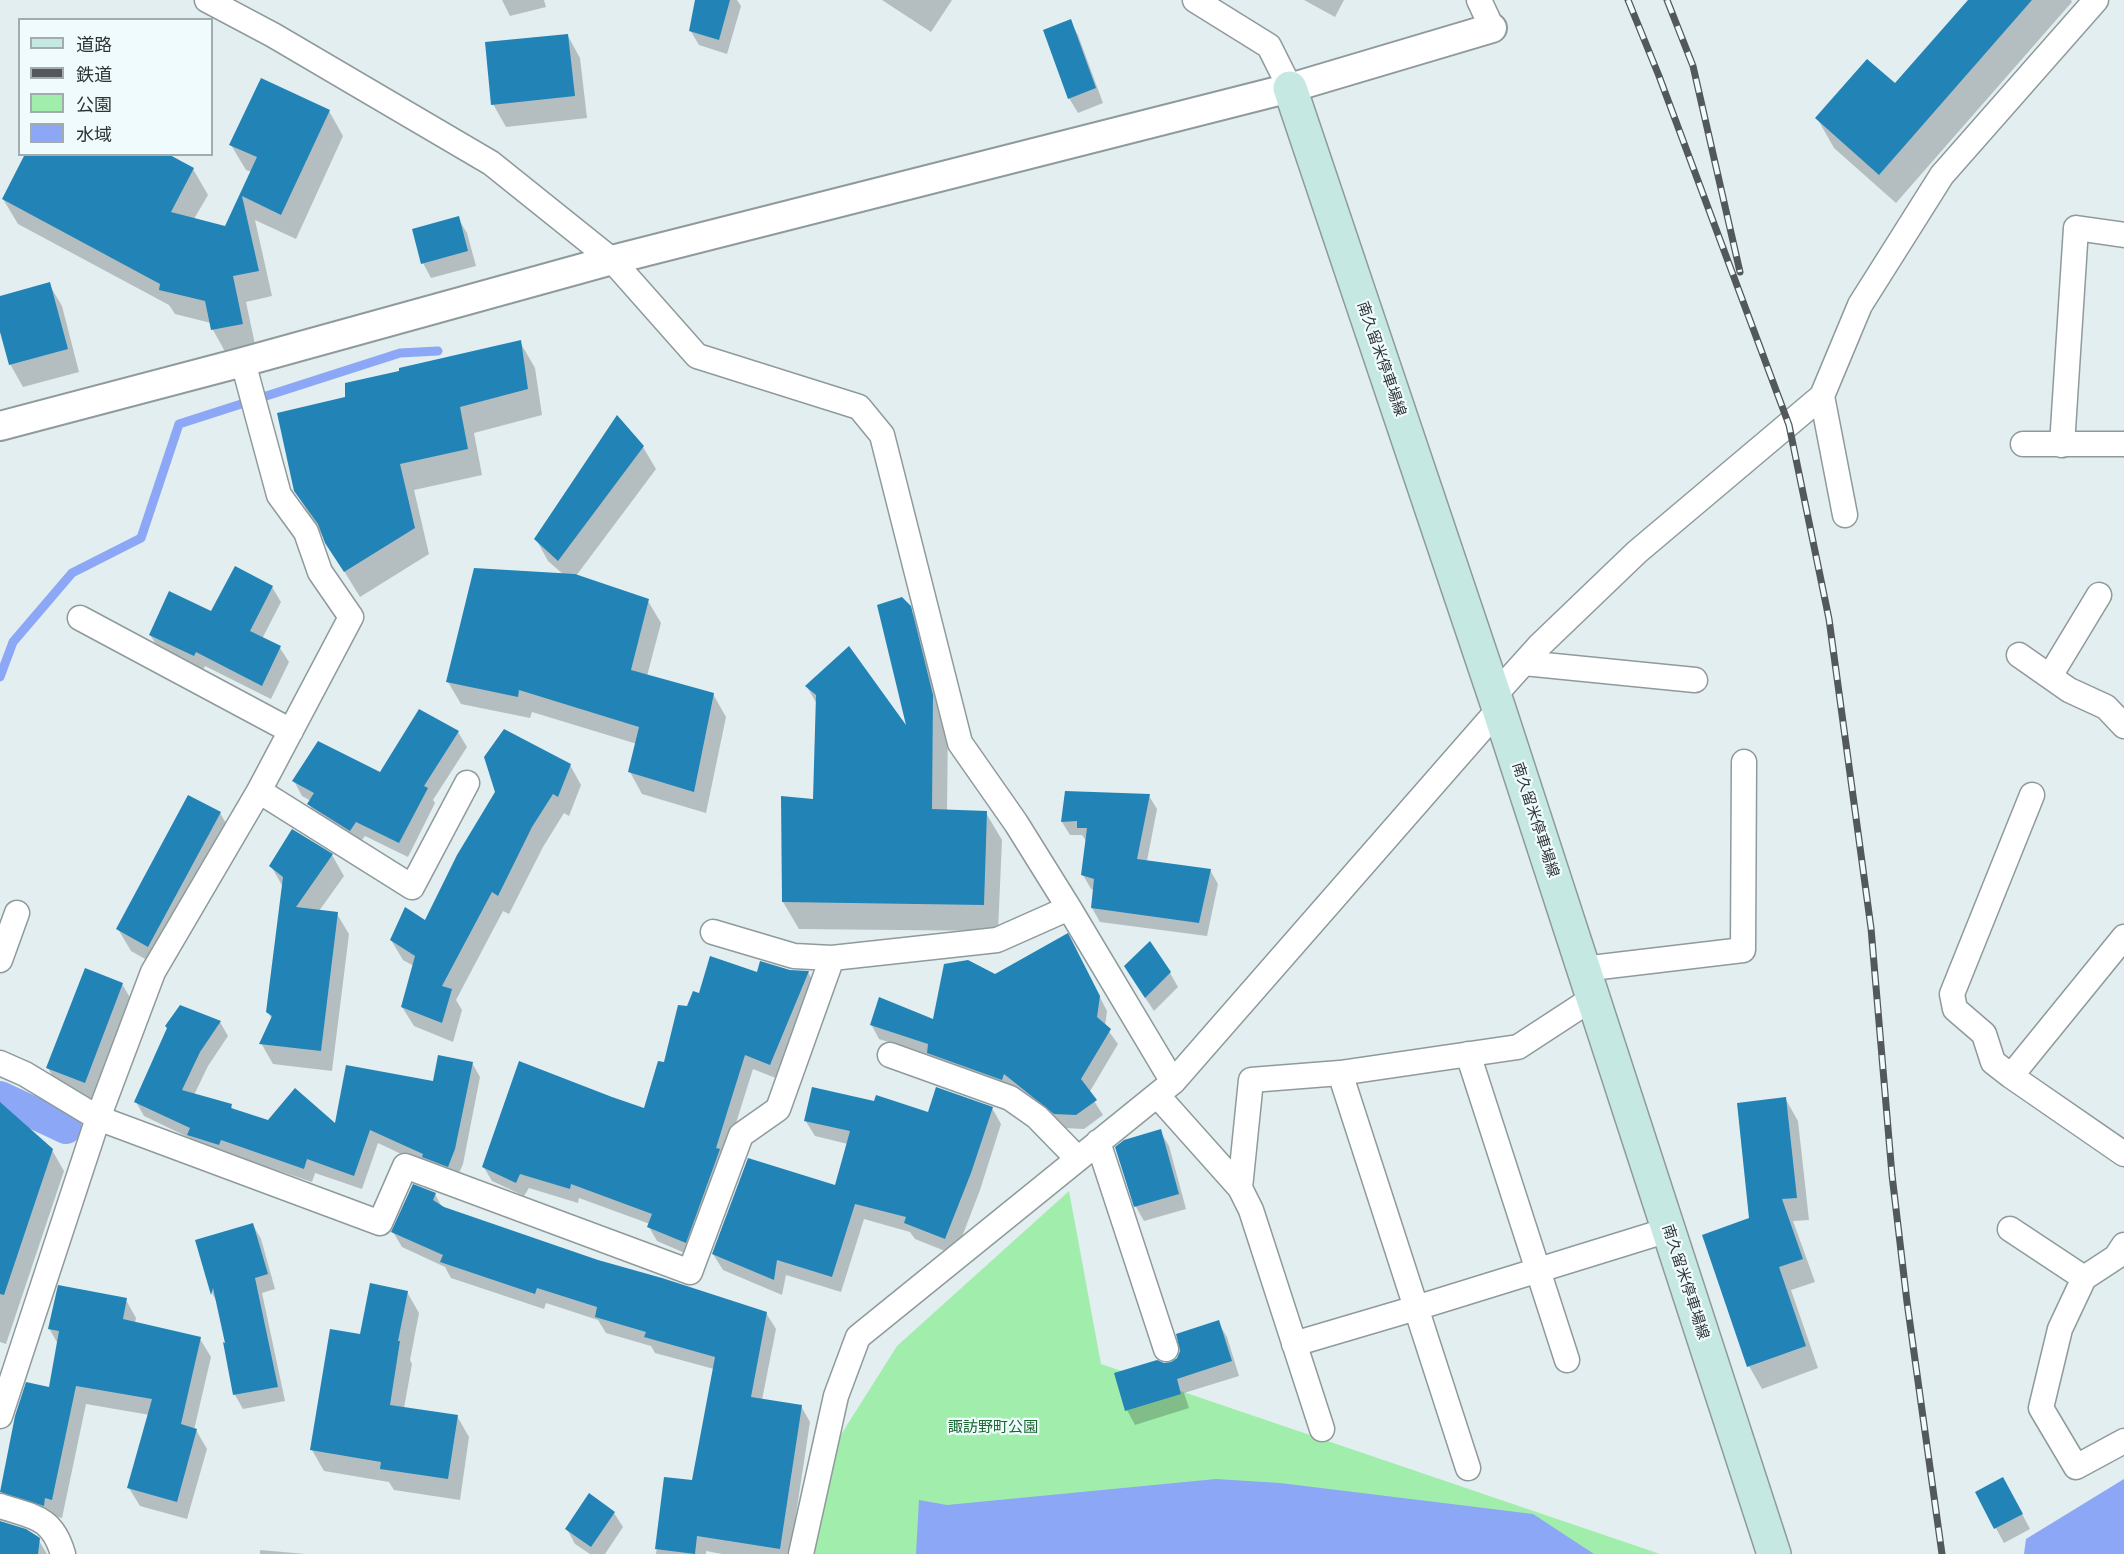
<!DOCTYPE html>
<html>
<head>
<meta charset="utf-8">
<style>
  body { margin:0 }
  #map { position:relative; width:2124px; height:1554px; overflow:hidden; background:#e2eef0; font-family:Arial,"Noto Sans JP",sans-serif }
  canvas { display:block }
  .legend { position:absolute; left:18px; top:18px; width:195px; height:138px; box-sizing:border-box; background:#effbfd; border:2px solid #a2abad; margin:0; padding:8px 10px; list-style:none; font-size:18px; color:#2e3334 }
  .legend li { display:flex; align-items:center; gap:12px; height:30px }
  .legend b { width:30px; border:2px solid #a2abad }
</style>
</head>
<body>
<div id="map">
<canvas width="2124" height="1554"></canvas>
<ul class="legend">
<li><b style="height:8px;background:#c5e8e2"></b>道路</li>
<li><b style="height:8px;background:#53595a"></b>鉄道</li>
<li><b style="height:16px;background:#a1edac"></b>公園</li>
<li><b style="height:16px;background:#8ca7f5"></b>水域</li>
</ul>
</div>
<script>
const ctx = document.querySelector('canvas').getContext('2d');
ctx.lineJoin = 'round';
function fill(path, color) {
  ctx.fillStyle = color;
  ctx.fill(path, 'evenodd');
}
function stroke(path, color, width, dash) {
  ctx.strokeStyle = color;
  ctx.lineWidth = width;
  ctx.lineCap = dash ? 'butt' : 'round';
  ctx.setLineDash(dash || []);
  ctx.stroke(path);
}
function drawText(font, color, halo, rows, align = 'center') {
  ctx.font = font + ' Arial,"Noto Sans JP",sans-serif';
  ctx.lineWidth = 4.5;
  ctx.setLineDash([]);
  ctx.textBaseline = 'middle';
  ctx.strokeStyle = halo;
  ctx.fillStyle = color;
  for (const [text, x, y, turn = 0] of rows) {
    ctx.save();
    ctx.translate(x, y);
    ctx.rotate((+turn || 0) * Math.PI / 180);
    ctx.textAlign = isNaN(turn) ? turn : align;
    if (halo) ctx.strokeText(text, 0, 0);
    ctx.fillText(text, 0, 0);
    ctx.restore();
  }
}
fill(new Path2D(`
  M1069 1191 1101 1364 1660 1554H814L837 1441 897 1346Z`), '#a1edac');
fill(new Path2D(`
  M1216 1479 1280 1483 1533 1514 1594 1554H916L919 1500 947 1505Z
  M2124 1479V1554H2024L2026 1539Z`), '#8ca7f5');
fill(new Path2D(`
  M502 0H544L546 7 510 16Z
  M696 0H737L741 6 727 54 699 45 690 30Z
  M882 0H952L931 32Z
  M1304 0H1344L1335 17Z
  M1970 0H2071L2072 2 1896 203 1834 148 1817 118 1895 85Z
  M1070 21 1078 35 1103 103 1078 113 1069 98Z
  M568 36 580 58 587 118 506 127 493 104Z
  M329 111 343 136 296 239 255 220 272 296 246 302 256 349 227 355 213 330 211 323 175 314 169 305 18 224 3 199 193 169 208 195 194 219 226 227 252 172 246 170 231 145Z
  M458 218 467 233 476 266 431 278 423 263Z
  M49 284 62 306 79 372 23 387 10 364 0 326V297Z
  M520 342 535 368 542 415 474 433 482 475 414 490 429 554 360 597 295 491 347 398Z
  M643 447 656 469 576 576 648 601 661 623 647 676 713 694 726 717 706 813 642 794 630 772 637 744 532 712 530 718 461 704 448 682 564 575 548 561 536 539Z
  M235 568 272 587 281 602 262 639 280 648 289 662 271 699 205 666 203 670 159 649 150 635 212 613Z
  M909 607 925 635 948 723 947 811 986 813 1002 840 998 931 799 929 783 902 815 801 817 704 807 687 909 732Z
  M458 732 467 747 433 800 435 803 408 857 365 836 358 845 317 819 309 804 311 801 302 796 294 781 380 774Z
  M570 765 581 785 569 816 564 813 543 847 509 914 503 911 456 1000 462 1010 453 1042 414 1026 402 1007 414 966 403 960 391 940 426 922Z
  M1149 796 1157 809 1147 861 1210 870 1218 884 1207 936 1100 922 1092 908 1094 890 1091 889 1083 875 1087 842 1082 835H1070L1062 822Z
  M220 813 233 835 161 968 131 951 118 929Z
  M293 831 332 855 344 876 319 911 337 914 349 934 332 1071 273 1064 261 1043 272 1020 268 1012 283 887 271 866Z
  M1075 949 1107 1011 1105 1026 1118 1044 1089 1093 1103 1115 1084 1129 1064 1128 936 1067 930 1055 879 1039 871 1024 935 1021 995 976Z
  M790 971 808 972 816 987 778 1079 753 1069 694 1257 657 1241 649 1227 650 1224 579 1198 578 1203 529 1188 524 1196 492 1181 483 1166 645 1109 688 1008 700 995 758 974Z
  M1170 973 1178 987 1154 1011 1134 981Z
  M122 984 135 1006 97 1104 60 1090 48 1068Z
  M220 1022 228 1036 208 1066 194 1095 231 1106 233 1110 268 1122 336 1126 435 1083 472 1063 480 1077 463 1164 456 1180 378 1143 362 1189 315 1173 312 1182 229 1154 227 1159 197 1149 190 1138 144 1116 136 1102Z
  M1785 1098 1798 1121 1809 1220 1793 1221 1815 1282 1791 1290 1818 1368 1762 1389 1749 1366 1704 1236 1751 1219Z
  M992 1108 1001 1124 980 1190 955 1255 915 1239 910 1232 864 1219 841 1292 786 1275 782 1295 723 1270 713 1254 836 1187 848 1144 815 1136 805 1120Z
  M0 1109 52 1150 64 1171 6 1344 0 1342Z
  M1160 1131 1169 1146 1186 1209 1144 1221 1136 1207 1117 1148Z
  M435 1194 443 1209 597 1261 766 1313 776 1329 762 1400 801 1406 810 1422 790 1554H722L706 1551V1554H656L666 1478 693 1482 714 1369 655 1353 651 1346 606 1333 598 1320 546 1303 544 1309 451 1278 445 1267 402 1247 393 1232Z
  M253 1225 261 1239 275 1289 262 1293 285 1401 243 1409 235 1395 227 1345 218 1304 213 1295 197 1241Z
  M407 1292 419 1313 410 1360 412 1364 404 1408 457 1416 469 1437 460 1500 394 1490 389 1482 324 1471 312 1450 362 1336Z
  M126 1300 136 1318 135 1323 200 1339 211 1357 194 1430H196L207 1449 187 1519 140 1506 129 1488 150 1415 86 1404 62 1518 12 1508 1 1489 51 1389 58 1344 49 1328Z
  M1218 1322 1227 1337 1239 1376 1184 1393 1189 1408 1135 1425 1127 1410 1163 1365 1172 1364 1178 1359Z
  M1977 1493H2011L2030 1529 2004 1543Z
  M614 1513 623 1527 605 1554H590L575 1544 567 1529Z
  M0 1526 38 1539 47 1554H0Z
  M260 1550 306 1554H260Z`), '#0003');
stroke(new Path2D(`
  M0 677 13 642 72 573 141 538 179 424 400 353 438 351`), '#8ca7f5', 9);
stroke(new Path2D(`
  M0 1097 66 1128`), '#8ca7f5', 32);
fill(new Path2D(`
  M695 0H730L719 40 689 31Z
  M1968 0H2032L1879 175 1815 118 1867 59 1895 83Z
  M1071 19 1096 88 1068 99 1043 30Z
  M568 34 575 96 491 105 485 42Z
  M261 78 330 110 281 215 242 196 259 271 233 276 243 324 211 330 205 301 159 290 160 284 2 199 25 154H168L194 168 171 212 225 226 257 157 229 145Z
  M459 216 468 251 421 264 412 229Z
  M50 282 68 349 9 365 0 332V296Z
  M521 340 528 389 460 407 468 449 400 464 415 528 344 572 325 543 318 524 294 491 277 413 345 397V383L399 371V368Z
  M617 415 644 446 558 561 534 539Z
  M235 566 273 586 250 631 281 646 262 686 196 652 194 656 149 635 169 591 211 611Z
  M474 568 575 574 649 599 631 670 714 693 694 792 628 772 639 727 519 690 518 697 446 682Z
  M902 597 911 606 933 695 932 809 987 811 984 905 782 902 781 796 813 799 816 695 805 686 849 646 906 725 877 605Z
  M419 709 459 731 424 786 428 788 399 843 356 822 350 831 307 804 314 793 292 781 318 741 380 772Z
  M504 729 571 764 558 797 553 794 532 827 498 896 492 892 442 986 452 989 442 1023 401 1007 415 956 390 940 405 907 425 920 457 855 495 792 484 757Z
  M1065 791 1150 794 1137 859 1211 869 1199 923 1091 908 1094 879 1081 875 1087 828H1077V821L1061 822Z
  M188 795 221 812 148 947 116 929Z
  M292 829 333 854 296 907 338 912 321 1051 259 1044 272 1016 266 1012 283 877 269 866Z
  M1068 933 1100 996 1097 1017 1111 1029 1081 1079 1097 1100 1076 1115 1054 1114 1004 1074 1002 1080 927 1053 928 1044 870 1025 879 997 933 1019 944 964 968 960 995 974Z
  M1150 941 1171 972 1145 998 1124 966Z
  M710 956 757 972 760 961 790 970 809 971 770 1065 745 1055 716 1148 720 1149 686 1243 647 1227 652 1214 571 1184 570 1189 520 1174 516 1183 482 1167 519 1061 612 1097 644 1108 658 1061 664 1062 678 1005 687 1006 693 991 699 993Z
  M85 968 123 983 85 1083 46 1068Z
  M180 1005 221 1021 200 1052 182 1090 232 1104 231 1108 268 1120 295 1088 335 1123 346 1065 433 1081 438 1055 473 1062 455 1149 448 1167 422 1157 423 1154 370 1130 354 1176 307 1159 304 1169 221 1140 219 1145 187 1135 190 1128 134 1102 167 1028 165 1026Z
  M812 1087 874 1101 876 1095 928 1112 936 1087 993 1107 971 1173 945 1239 904 1223 906 1217 855 1204 832 1277 777 1260 774 1280 712 1254 748 1158 835 1185 850 1131 804 1121Z
  M1786 1097 1797 1198 1782 1199 1803 1259 1779 1267 1806 1346 1747 1367 1702 1235 1749 1218 1737 1103Z
  M0 1102 53 1149 4 1295 0 1294Z
  M1161 1129 1179 1194 1134 1207 1115 1147 1124 1140Z
  M413 1184 436 1193 433 1200 444 1207 598 1260 662 1278 767 1312 751 1397 802 1405 780 1549 697 1536 695 1554 655 1549 664 1477 692 1480 715 1357 644 1337 646 1332 595 1317 597 1307 537 1288 535 1294 440 1262 443 1255 391 1232Z
  M253 1223 268 1274 255 1278 278 1387 233 1395 223 1342 225 1343 213 1288 211 1295 195 1240Z
  M370 1283 408 1291 398 1341H400L390 1405 458 1415 448 1479 380 1469 381 1462 310 1450 330 1329 360 1334Z
  M58 1285 127 1298 123 1319 201 1337 181 1424 197 1429 177 1502 127 1488 152 1399 76 1386 52 1500 45 1498 44 1506 0 1492 15 1416 26 1382 49 1387 59 1331 48 1329Z
  M1219 1320 1232 1361 1177 1379 1181 1394 1125 1411 1114 1373 1157 1360 1164 1363 1171 1362 1177 1358 1180 1351 1176 1334Z
  M2003 1477 2023 1514 1994 1529 1975 1492Z
  M589 1493 615 1512 591 1547 565 1529Z
  M0 1521 26 1529 37 1536 40 1538 38 1554H0Z`), '#2283b7');
const minor = new Path2D(`
  M207 0 273 35 491 163 612 260 697 356 859 407 882 435 960 743 1016 823 1069 908 1173 1082
  M1195 0 1269 46 1290 88
  M1479 0 1492 28
  M1822 396 1845 515
  M2023 444H2124
  M2062 445 2076 228 2124 235
  M80 618 291 731
  M2019 655 2069 690 2106 707 2124 726
  M1524 663 1695 680
  M2050 676 2099 595
  M1494 696 1539 646 1637 552 1822 396 1860 305 1942 175 2096 0
  M259 791 412 887 467 783
  M713 932 794 956 832 958 997 940 1069 908
  M2124 937 2011 1076 2124 1154
  M0 960 17 913
  M1583 969 1743 950 1744 762
  M1468 1054 1567 1360
  M890 1055 1010 1098 1037 1117 1078 1159
  M0 1063 25 1074 98 1118 380 1223 405 1166 690 1272 741 1135 778 1109 832 958
  M1340 1073 1468 1468
  M2011 1076 1993 1062 1984 1034 1955 1009 1952 994 2032 795
  M1157 1095 1240 1188 1251 1210 1322 1429
  M1098 1142 1166 1349
  M1240 1188 1251 1080 1340 1073 1518 1047 1593 998
  M2010 1229 2084 1278
  M2124 1245 2116 1257 2084 1278 2060 1329 2041 1408 2076 1467 2124 1441
  M1294 1344 1416 1308 1668 1230
  M0 1416 98 1118 153 972 259 791 351 617 320 572 306 532 279 495 243 362
  M0 1506C33 1517 52 1516 63 1554
  M801 1554 836 1396 858 1337 1173 1082 1499 709`);
const tertiary = new Path2D(`
  M0 426 243 362 612 260 1290 88 1492 28`);
const secondary = new Path2D(`
  M1290 88 1499 709 1774 1554`);
stroke(minor, '#8f9a9c', 27);
stroke(tertiary, '#8f9a9c', 32);
stroke(secondary, '#8f9a9c', 36);
stroke(minor, '#fff', 24);
stroke(tertiary, '#fff', 28);
stroke(secondary, '#c5e8e2', 33);
const rail = new Path2D(`
  M1628 0 1659 76 1789 425 1829 619 1871 928 1892 1175 1907 1302 1942 1554
  M1667 0 1693 66 1740 272`);
stroke(rail, '#53595a', 7);
stroke(rail, '#effbfd', 4.5, [14]);
drawText('15px', '#2e3334', '#effbfd', [
  ["南久留米停車場線",1381,359,71],
  ["南久留米停車場線",1535,820,72],
  ["南久留米停車場線",1685,1282,72]
]);
drawText('15px', '#18682e', '#effbfd', [
  ["諏訪野町公園",993,1428]
]);
</script>
</body>
</html>
